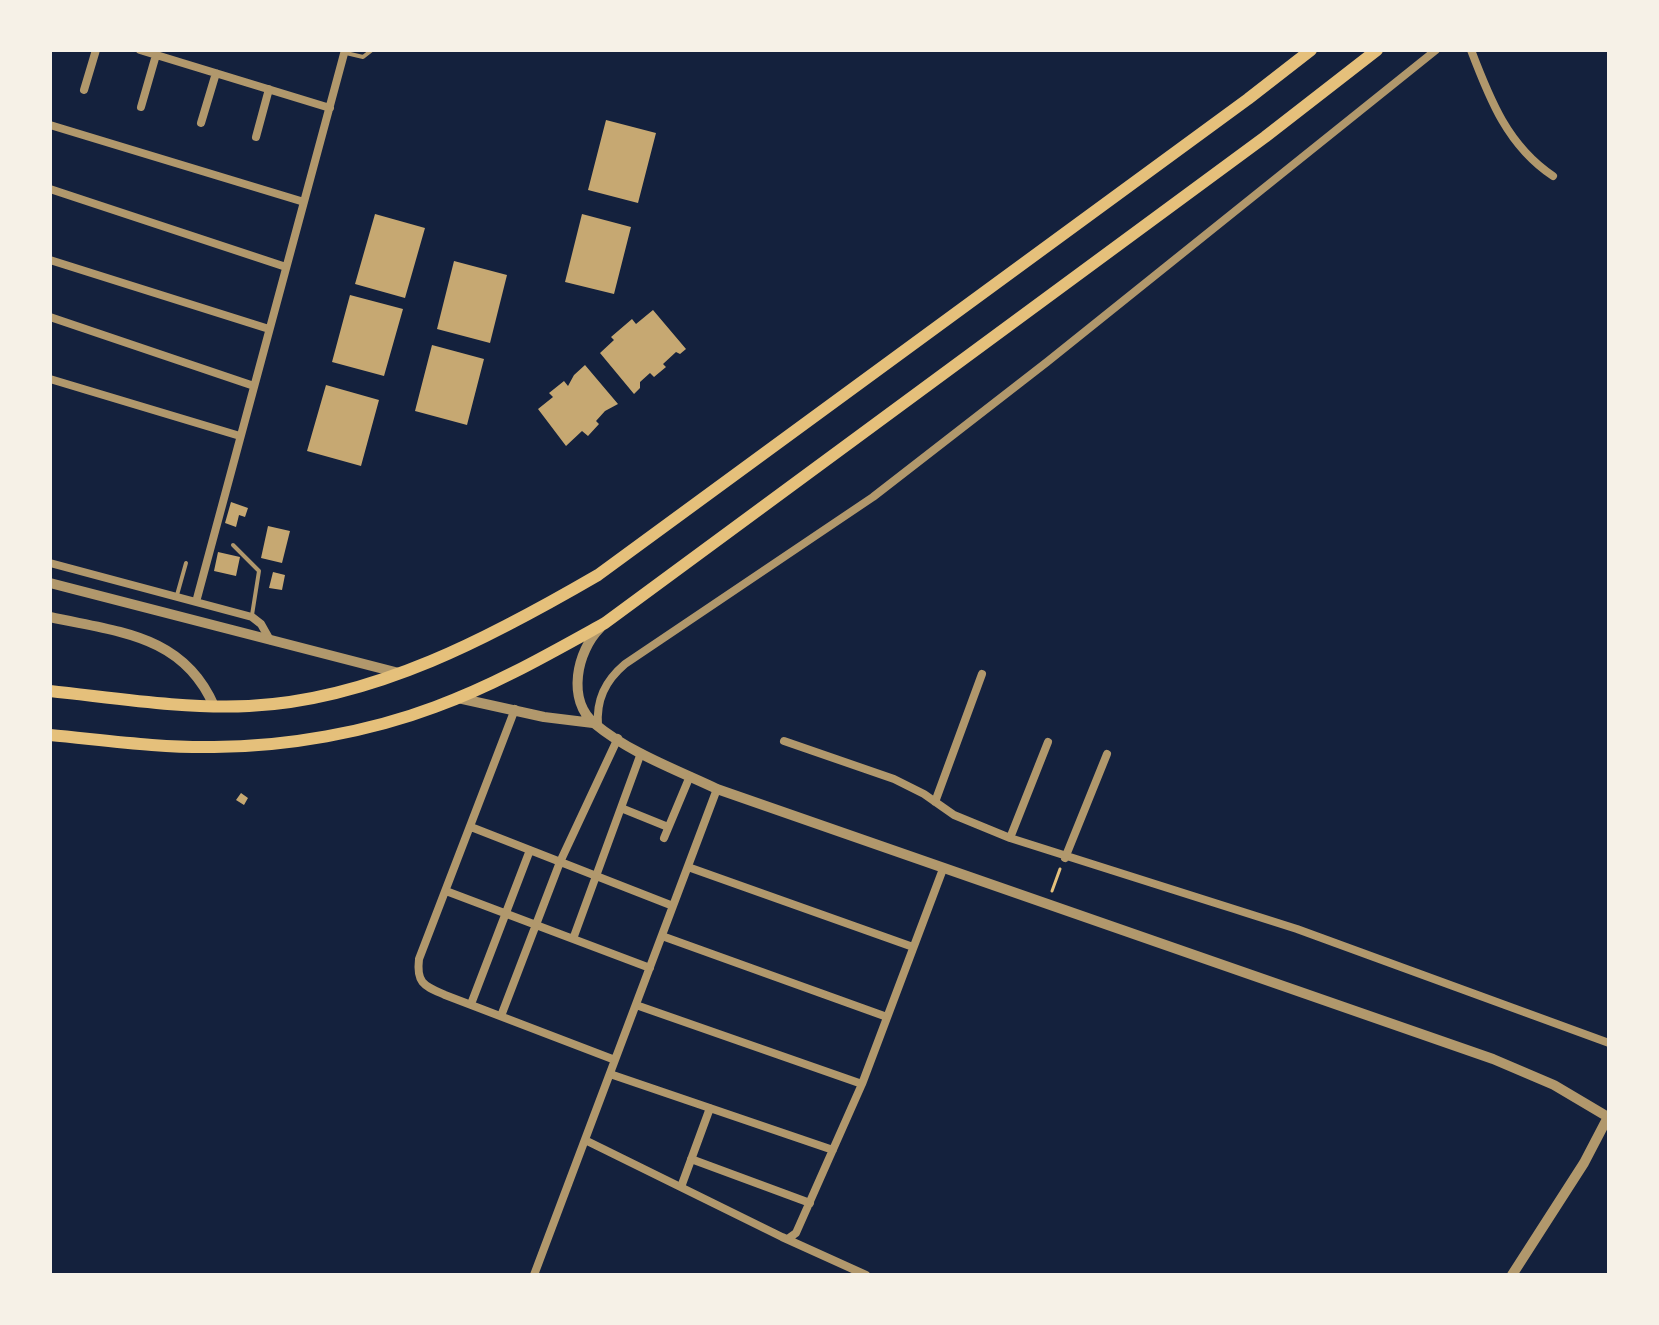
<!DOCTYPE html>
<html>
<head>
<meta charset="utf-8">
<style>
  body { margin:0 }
  #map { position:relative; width:1659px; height:1325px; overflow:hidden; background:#14213d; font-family:Cabin,sans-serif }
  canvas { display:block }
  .frame { position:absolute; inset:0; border:52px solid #f6f1e7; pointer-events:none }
</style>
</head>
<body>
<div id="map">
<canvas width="1659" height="1325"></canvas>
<div class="frame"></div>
</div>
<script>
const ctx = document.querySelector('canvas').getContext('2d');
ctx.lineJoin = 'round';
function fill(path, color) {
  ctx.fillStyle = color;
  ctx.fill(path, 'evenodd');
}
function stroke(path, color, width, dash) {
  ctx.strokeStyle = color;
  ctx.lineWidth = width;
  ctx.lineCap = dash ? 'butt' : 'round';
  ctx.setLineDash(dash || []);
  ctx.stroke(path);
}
fill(new Path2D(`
  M606 120 656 133 638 203 588 190Z
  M375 214 425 228 405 298 355 284Z
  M582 214 631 227 614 294 565 282Z
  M454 261 507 275 490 343 437 329Z
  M350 295 403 309 384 376 332 362Z
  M653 310 686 349 680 354 676 352 663 364 666 367 654 377 650 373 640 382V388L634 394 600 353 614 340 611 337 632 319 636 324Z
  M432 345 484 359 467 425 415 411Z
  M585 365 618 404 605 411 596 421 599 424 588 436 582 431 566 446 538 409 553 397 549 393 564 381 568 386 574 375Z
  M326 385 379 400 361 466 307 451Z
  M231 502 248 508 245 517 239 515 236 527 225 523Z
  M268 526 290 531 282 563 261 558Z
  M218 552 240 557 236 576 214 571Z
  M273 572 285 575 282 590 269 588Z
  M241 793 248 798 244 805 236 800Z`), '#c6a872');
stroke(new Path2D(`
  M1052 891 1060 869`), '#e5c07b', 3);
stroke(new Path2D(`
  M346 53 363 57 372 50
  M233 545 259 571 252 615
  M177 595 186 563`), '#b1986c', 4);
stroke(new Path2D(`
  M140 50 330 108
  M1471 50C1490 100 1508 146 1553 176
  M84 90 96 50
  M141 107 156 55
  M201 123 216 73
  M50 125 304 202
  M256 137 269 89
  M50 189 286 267
  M50 260 269 329
  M50 317 254 386
  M50 379 240 436
  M50 563 252 617 261 624 270 640
  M196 602 345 50
  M515 709 419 959C416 984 425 986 445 995L615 1060
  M598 726C596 700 605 681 625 664L873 497 1047 362 1436 50
  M784 741 894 779 924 794 954 815 1010 838 1297 929 1609 1043
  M935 802 982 674
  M621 808 668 827
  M471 827 673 906
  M664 838 690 776
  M1010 838 1048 742
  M1065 858 1107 754
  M688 867 913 947
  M446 891 650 968
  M662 936 887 1017
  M573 939 641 753
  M471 1004 530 850
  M636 1005 862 1084
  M501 1016 560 862 618 738
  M610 1074 833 1150
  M585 1140 782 1237 866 1275
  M691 1159 810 1203
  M681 1187 710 1108
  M789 1238 796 1233 862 1084 943 869
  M534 1275 717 789`), '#b1986c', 8);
stroke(new Path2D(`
  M50 583 399 673
  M50 617C117 632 183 634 214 706
  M600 628C577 651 566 700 595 724 630 753 677 770 717 789L1493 1059 1554 1085 1608 1117 1584 1163 1512 1275
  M458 698 544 717 593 723`), '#b1986c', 10);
stroke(new Path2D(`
  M50 691C116 698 183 709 249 706 374 700 493 636 598 575L1248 99 1311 50
  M50 735C104 740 160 748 214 747 285 747 369 732 435 707 495 685 549 654 605 623L1265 137 1377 50`), '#e5c07b', 12);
</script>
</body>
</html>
